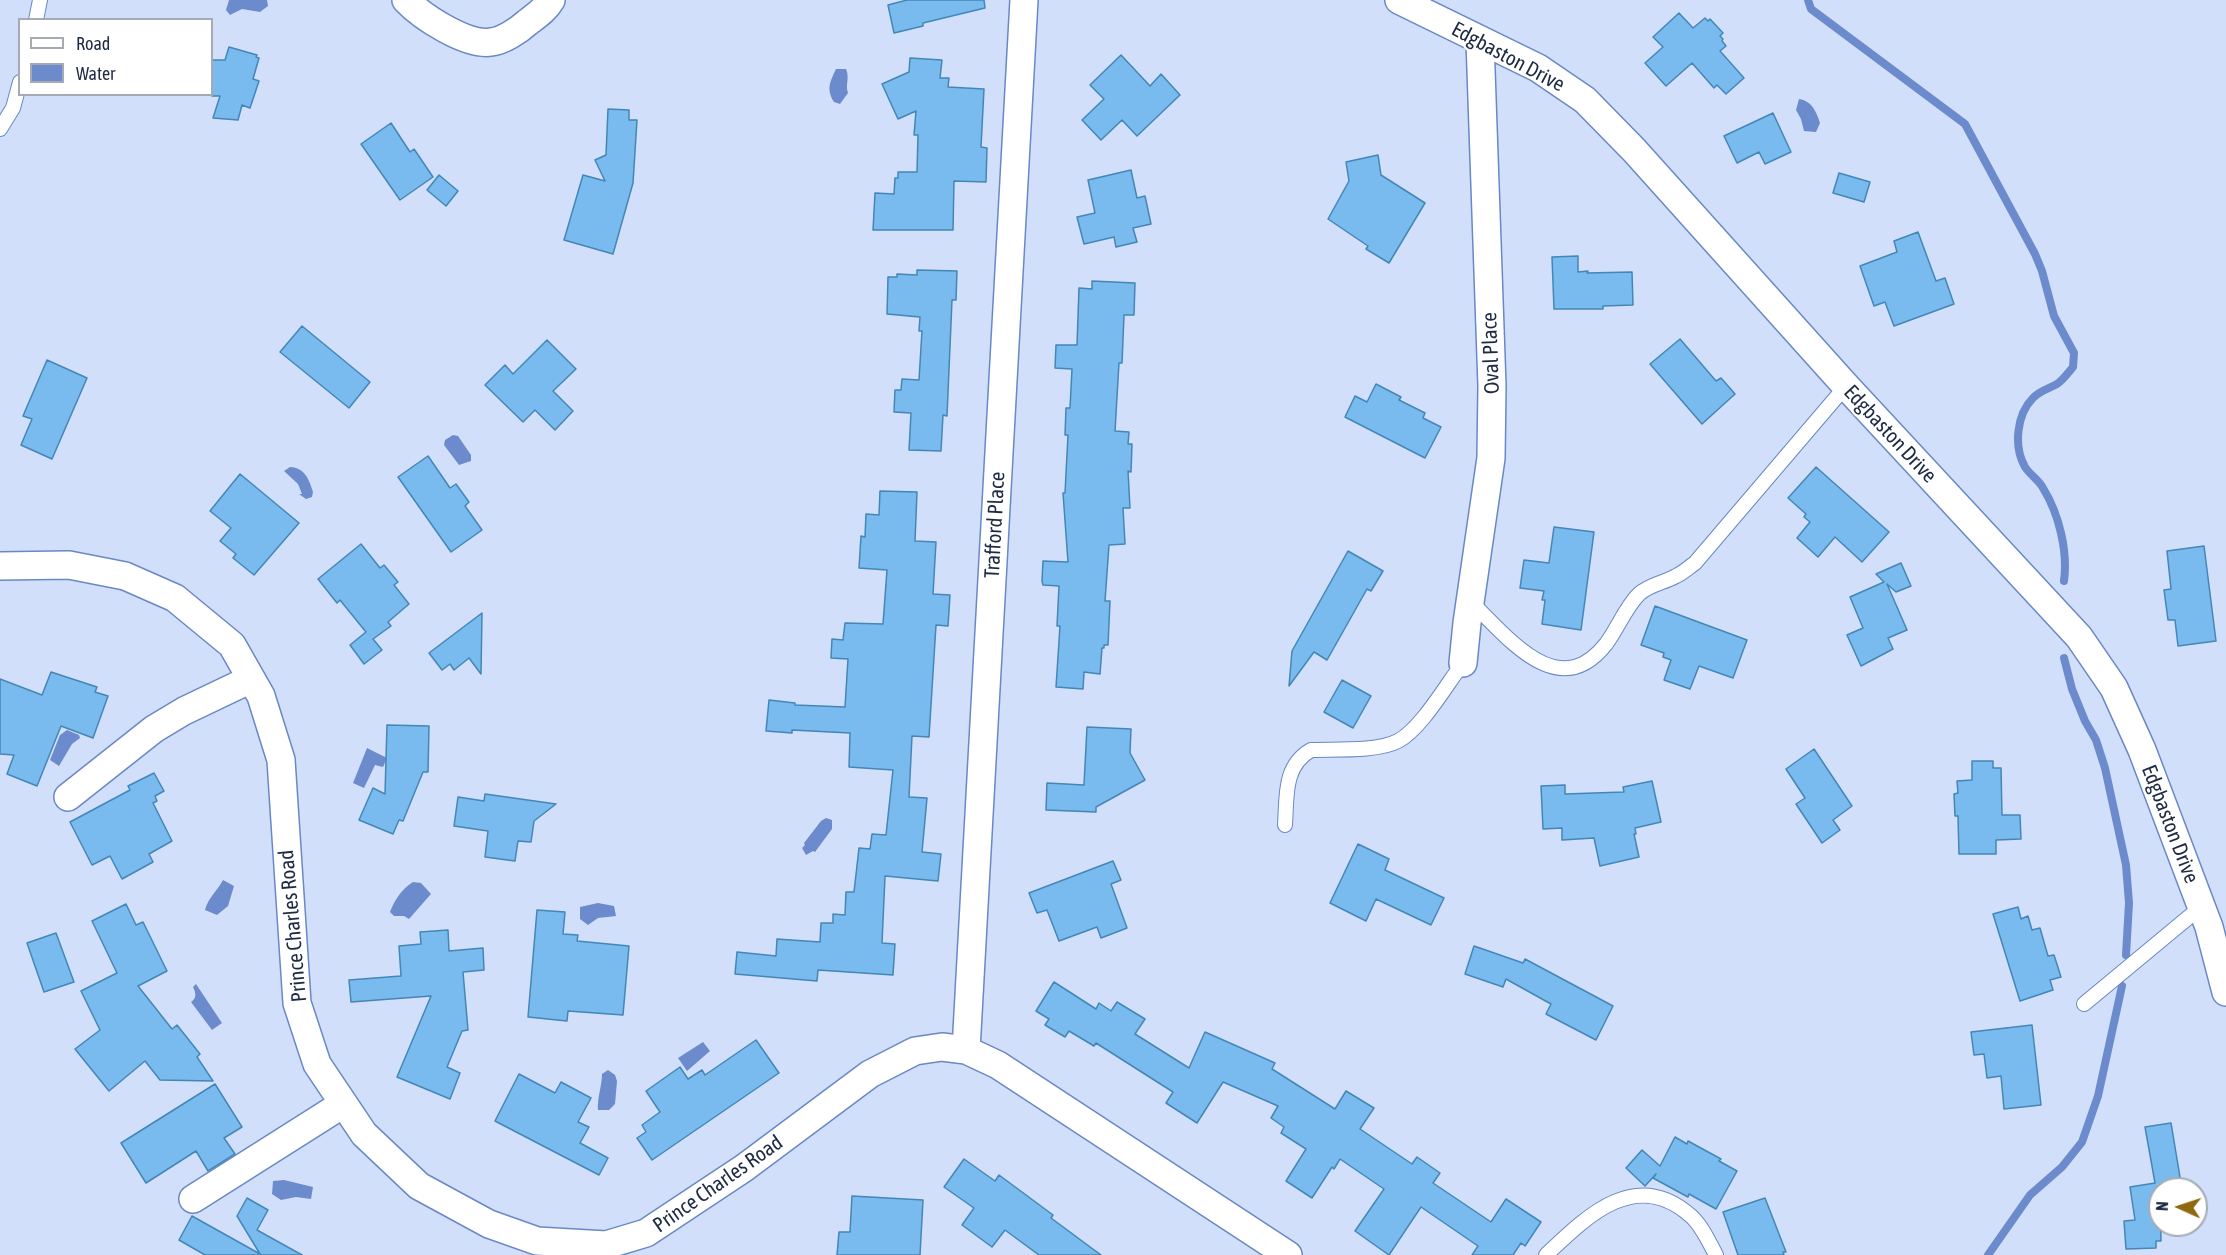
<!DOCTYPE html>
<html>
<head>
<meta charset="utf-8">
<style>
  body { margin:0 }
  #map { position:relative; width:2226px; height:1255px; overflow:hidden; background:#d1dffa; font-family:"Asap Condensed",sans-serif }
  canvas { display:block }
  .legend { position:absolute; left:18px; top:18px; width:195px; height:78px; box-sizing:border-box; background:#fff; border:2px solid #a5aab4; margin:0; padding:8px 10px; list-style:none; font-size:18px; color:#1d2a43 }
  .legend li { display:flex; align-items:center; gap:12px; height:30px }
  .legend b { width:30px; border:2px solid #a5aab4 }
  .north { position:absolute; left:2148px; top:1177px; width:60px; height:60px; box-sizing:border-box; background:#fff; border:2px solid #a5aab4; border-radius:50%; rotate:273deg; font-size:16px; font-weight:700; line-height:24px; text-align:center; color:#1d2a43 }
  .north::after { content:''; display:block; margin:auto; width:21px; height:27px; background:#8e690d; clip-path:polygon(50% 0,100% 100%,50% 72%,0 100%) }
</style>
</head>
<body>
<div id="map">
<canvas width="2226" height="1255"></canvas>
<ul class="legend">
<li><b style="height:8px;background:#fff"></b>Road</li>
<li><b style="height:16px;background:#6b8bcc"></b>Water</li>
</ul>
<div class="north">N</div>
</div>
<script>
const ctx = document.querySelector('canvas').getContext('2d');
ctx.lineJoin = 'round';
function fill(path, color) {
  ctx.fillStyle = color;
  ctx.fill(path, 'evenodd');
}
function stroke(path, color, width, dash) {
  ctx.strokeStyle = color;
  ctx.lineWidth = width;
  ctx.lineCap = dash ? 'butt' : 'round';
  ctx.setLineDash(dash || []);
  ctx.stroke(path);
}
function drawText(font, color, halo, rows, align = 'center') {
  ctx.font = font + ' "Asap Condensed",sans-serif';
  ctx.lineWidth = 4.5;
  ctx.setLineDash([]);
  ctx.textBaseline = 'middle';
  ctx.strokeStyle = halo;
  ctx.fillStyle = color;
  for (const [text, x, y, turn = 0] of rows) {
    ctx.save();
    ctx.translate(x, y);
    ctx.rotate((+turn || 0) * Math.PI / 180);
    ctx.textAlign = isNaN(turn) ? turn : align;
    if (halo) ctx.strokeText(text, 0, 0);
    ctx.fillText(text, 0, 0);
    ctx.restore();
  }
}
fill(new Path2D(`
  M229 0H267L268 6 260 12 242 9 230 15 226 10Z
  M836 69H846C850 78 845 85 848 93L840 104 834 102C826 89 830 82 836 69Z
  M1799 99C1812 101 1816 111 1820 123L1816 132 1804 131 1801 119 1796 110Z
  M453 435 458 436 471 455V461L459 465 444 445 445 440Z
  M290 467C305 468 309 479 313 492L312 497 306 499 299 494H302L298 484 284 471Z
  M67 730 79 735 80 738 72 744 59 766 50 760 60 735Z
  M367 748 387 758 383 767 375 765 364 788 353 783Z
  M826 818 832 820V829L815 852 813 851 806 855 802 848 805 845 804 843 821 821Z
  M223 880 234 886 228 906 217 915 205 910C208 898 217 891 223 880Z
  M413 882 421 883 431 894 409 919 404 916H394L390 912C395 899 402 889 413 882Z
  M598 903 614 906 616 916 598 918 588 925 580 919V907Z
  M196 984 222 1023 212 1030 191 1002C197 998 196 993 193 987Z
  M703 1042 710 1051 687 1071 678 1058Z
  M608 1070 615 1075 617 1081 615 1104 609 1110H598C597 1098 602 1086 602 1074Z
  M284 1180 313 1187 311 1199 296 1197 281 1200 272 1194 273 1181Z`), '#6b8bcc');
stroke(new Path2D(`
  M1808 0 1811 9 1965 124 2035 254 2042 271 2054 316 2074 353 2073 367C2068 373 2063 380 2057 384 2050 388 2039 391 2033 398 2017 414 2013 446 2025 467 2030 475 2039 480 2043 488 2059 514 2068 551 2064 581
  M2064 658 2072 689 2085 721 2096 740 2105 768 2126 865 2129 903 2126 955
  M1988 1255 2030 1195 2062 1167 2082 1142 2098 1096 2122 986`), '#6b8bcc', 8);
const building = new Path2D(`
  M907 0H984L985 8 923 23V26L894 33 888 5Z
  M1679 13 1693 28 1705 18 1708 21 1710 19 1723 33 1720 36 1723 39 1722 41 1726 46 1720 51 1744 78 1726 94 1717 85 1714 88 1692 63 1666 86 1645 63 1663 47 1653 37Z
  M229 47 257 55 256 57 259 58 253 79 259 81 250 108 242 105 238 120 213 118 220 96H212V60H225Z
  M1121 55 1150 86 1161 74 1180 95 1137 136 1122 120 1101 140 1082 120 1104 99 1090 85Z
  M910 58 942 60 940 78H949L948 87 984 89 981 147 987 148 986 182 954 181 953 230H873L875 193 894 194 895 178H898V172H917L918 135H914L916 111 898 119 882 84 909 72Z
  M608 109 629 110V120H637L633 183 613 254 564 240 583 175 605 181 595 160 606 155Z
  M1773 113 1791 152 1765 164 1759 152 1737 163 1724 136Z
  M391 123 410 152 414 149 433 177 400 200 361 144Z
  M1378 155 1381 175 1425 203 1389 263 1366 249 1368 246 1328 219 1349 181 1346 162Z
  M1131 170 1137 198 1145 196 1151 224 1133 228 1137 242 1116 247 1114 237 1084 244 1077 217 1095 213 1088 180Z
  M1839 173 1870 182 1864 202 1833 193Z
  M439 175 458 191 446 206 427 190Z
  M1918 232 1936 281 1945 278 1954 304 1894 326 1885 302 1874 306 1860 266 1897 252 1894 241Z
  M1578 256V272L1588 271 1587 273 1632 272 1633 305 1603 306V309H1554L1552 257Z
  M917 270 957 271 956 300H952L947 416 943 415 941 451 909 450 911 413 894 412 895 390H901L902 379 919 380 922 331H919L920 317 887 314 888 277H897V274L917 275Z
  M1092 281 1135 283 1134 315H1124L1122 363H1119L1115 431 1129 432 1128 444H1132L1131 472 1128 471 1130 508H1123L1125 544 1109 545 1105 601H1110L1108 645H1104V648H1102L1100 674 1084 672 1083 689 1056 687 1060 626H1057L1059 586 1043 585 1042 581 1043 561 1068 562 1063 493H1065L1068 435H1065L1066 408H1070L1072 369 1055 368 1056 345H1077L1079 288 1092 289Z
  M302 326 370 382 349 408 280 352Z
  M1680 339 1716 381 1721 378 1735 394 1702 424 1650 364Z
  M547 340 576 369 553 391 573 411 555 430 535 410 523 422 485 385 505 365 513 374Z
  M47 360 87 378 52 459 21 445 32 419 23 416Z
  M1376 384 1401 397 1399 400 1425 413 1423 418 1441 427 1425 458 1345 417 1355 396 1367 402Z
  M428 456 450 488 456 484 469 502 465 506 482 530 451 552 398 477Z
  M1816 467 1889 532 1862 562 1835 537 1818 557 1797 538 1810 522 1804 517 1806 514 1788 498Z
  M240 474 299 523 254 575 233 558 236 554 220 541 231 528 210 511Z
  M880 491 917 492 915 541 936 542 933 594 950 595 948 626 936 625 929 737 912 736 909 797 927 798 922 852 941 854 938 881 885 876 882 943 895 944 893 975 818 970 817 981 735 974 737 952 776 956 777 939 820 942 821 923H833V914L845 915 846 892H854L859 848 870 849 872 834 886 835 893 770 849 767 850 733 792 730V733L766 731 769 700 795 703V705L845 707 848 659 831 658 832 639 843 640 845 623 883 624 887 570 859 568 861 536 865 537 866 514 879 515Z
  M1554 527 1594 532 1581 630 1542 624 1545 600H1542L1544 591 1520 588 1524 560 1549 563Z
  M361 544 380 568 384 565 398 582 394 585 409 604 388 622 391 626 373 639 382 650 364 664 350 645 366 632 340 600 337 603 318 579Z
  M2204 546 2216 641 2178 646 2175 620H2168L2164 590 2171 589 2167 551Z
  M1348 551 1383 571 1371 591 1367 589 1327 660 1314 652 1289 686 1292 651Z
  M1901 563 1911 586 1896 592 1887 584 1907 630 1888 638 1893 649 1861 666 1847 635 1863 628 1850 597 1884 582 1876 574Z
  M1655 606 1747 640 1733 678 1699 666 1690 689 1664 680 1671 660 1663 657 1664 653 1641 645Z
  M482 613 481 674 469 658 454 670 450 664 442 670 429 653Z
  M51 672 97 687 95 692 108 696 93 738 61 726 37 786 7 774 14 755 0 754V679L42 695Z
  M1342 680 1371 696 1353 728 1324 712Z
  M387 725 429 726 428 772H423L403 821 399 820 393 834 359 820 373 788 385 794Z
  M1087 727 1131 729 1130 753 1145 780 1096 807V812L1046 810 1047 783 1084 785Z
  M1814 749 1852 806 1833 820 1840 830 1822 843 1796 804 1805 798 1786 769Z
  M1972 761H1993V768H2001L2002 815H2020L2021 839 1996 840V854H1959L1958 816H1955L1954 794 1958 793 1957 781 1972 780Z
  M154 773 164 791 155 796 157 801 153 803 172 841 149 854 153 862 122 879 110 856 92 865 70 822 130 790 128 786Z
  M1652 781 1661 822 1635 828 1636 834H1634L1639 857 1600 866 1594 838 1562 840V828L1543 829 1541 786 1565 785V794L1624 792 1623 787Z
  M485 794 556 804 534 821 531 842 518 841 515 861 485 857 488 831 454 826 458 797 484 801Z
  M1358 844 1389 859 1385 870 1444 898 1431 925 1376 899 1366 921 1330 903Z
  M1113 861 1121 880 1111 884 1127 928 1101 938 1097 927 1059 941 1047 910 1037 913 1029 893Z
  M126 904 136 925 143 922 167 971 138 986 172 1029 177 1025 200 1054 197 1057 213 1081 160 1080 145 1061 109 1091 75 1049 100 1030 81 991 117 973 92 921Z
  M2018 907 2021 919 2028 916 2032 930 2040 928 2048 956 2054 955 2061 977 2050 980 2053 990 2020 1001 1993 914Z
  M537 910 565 912 563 934 578 935 577 941 629 946 623 1015 568 1011 567 1021 528 1017Z
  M448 930 449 951 483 948 484 970 463 972 468 1030 462 1031 447 1067 460 1073 450 1099 397 1077 431 996 351 1002 349 980 401 976 399 946 421 944 420 932Z
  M56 933 74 982 44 992 27 943Z
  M1474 946 1523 963 1525 959 1613 1006 1596 1040 1546 1014 1551 1004 1506 979 1503 987 1465 974Z
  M1054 982 1096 1009 1099 1003 1111 1011 1117 1002 1145 1019 1135 1034 1189 1068 1205 1032 1275 1063 1272 1069 1335 1109 1346 1091 1374 1108 1360 1129 1412 1164 1417 1157 1440 1173 1433 1183 1491 1222 1506 1199 1541 1222 1525 1246 1521 1243 1513 1255H1472L1478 1246 1421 1207 1389 1255 1355 1231 1384 1189 1340 1159 1334 1169 1332 1167 1312 1198 1286 1181 1306 1149 1281 1133 1284 1127 1271 1118 1278 1106 1223 1082 1197 1123 1166 1103 1173 1092 1096 1043 1094 1046 1069 1031 1065 1037 1045 1025 1049 1019 1036 1011Z
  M2032 1025 2041 1105 2004 1109 2001 1076 1987 1078 1984 1054 1974 1055 1971 1032Z
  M756 1040 779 1073 652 1160 637 1138 646 1132 642 1125 660 1112 646 1091 680 1067 688 1079 702 1070 705 1075Z
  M519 1074 555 1093 561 1082 591 1098 578 1122 589 1127 580 1143 608 1158 599 1175 495 1121Z
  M215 1084 242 1127 224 1138 235 1154 208 1171 196 1151 146 1183 121 1143Z
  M2171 1123 2182 1189H2160L2161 1241H2156V1248L2126 1249 2124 1221 2135 1220 2130 1187 2155 1183 2145 1127Z
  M1675 1137 1687 1144 1688 1141 1721 1159 1719 1161 1737 1171 1716 1209 1689 1194 1688 1197 1653 1178 1656 1174 1645 1186 1626 1168 1642 1150 1660 1166Z
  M964 1159 995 1181 999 1175 1053 1215 1051 1218 1101 1255H1039L1005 1230 992 1247 962 1225 974 1208 944 1187Z
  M852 1196 923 1200 920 1255H837L839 1232H850Z
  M247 1198 268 1210 257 1230 302 1255H205L179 1240 192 1216 260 1254 237 1216Z
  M1765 1198 1786 1252H1783L1784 1255H1738L1723 1212Z`);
fill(building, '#7abbef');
stroke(building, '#4486b6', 1.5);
const service = new Path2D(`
  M36 20 40 0
  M0 129 13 108 20 82
  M1470 601C1507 636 1558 705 1606 644 1618 628 1625 608 1639 594 1650 584 1664 583 1676 576 1683 573 1689 567 1695 563L1846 386
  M1285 825C1287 797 1283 766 1311 750 1335 749 1377 752 1398 741 1421 729 1447 684 1463 663
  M2084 1004 2201 907
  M1546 1255C1587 1216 1636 1167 1691 1216 1702 1226 1709 1242 1716 1255`);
const minor = new Path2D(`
  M406 0C422 17 467 46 491 42 503 41 519 30 528 22 537 15 545 10 551 0
  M1399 0 1538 68 1585 100 1634 150 1846 386 2079 637 2114 688 2142 750 2209 927 2226 992
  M0 566 69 565 125 576 175 598 232 645 261 696 281 760 297 1003 317 1064 364 1134 419 1186 489 1224 537 1241 606 1245 646 1233 744 1168 870 1074 915 1051 942 1047 966 1050 998 1065 1288 1255
  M1463 663 1467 623 1491 458 1492 386 1480 41
  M68 797 154 729 184 711 251 679
  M966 1050 1024 0
  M193 1199 343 1104`);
stroke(service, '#6988c6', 16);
stroke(minor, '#6988c6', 30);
stroke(service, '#fff', 14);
stroke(minor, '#fff', 27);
drawText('21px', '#1d2a43', '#fff', [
  ["Edgbaston Drive",1508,57,28],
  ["Oval Place",1491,353,-92],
  ["Edgbaston Drive",1890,434,47],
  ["Trafford Place",995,525,-87],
  ["Edgbaston Drive",2170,824,69],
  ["Prince Charles Road",293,926,-95],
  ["Prince Charles Road",718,1184,-35]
]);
</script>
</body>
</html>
